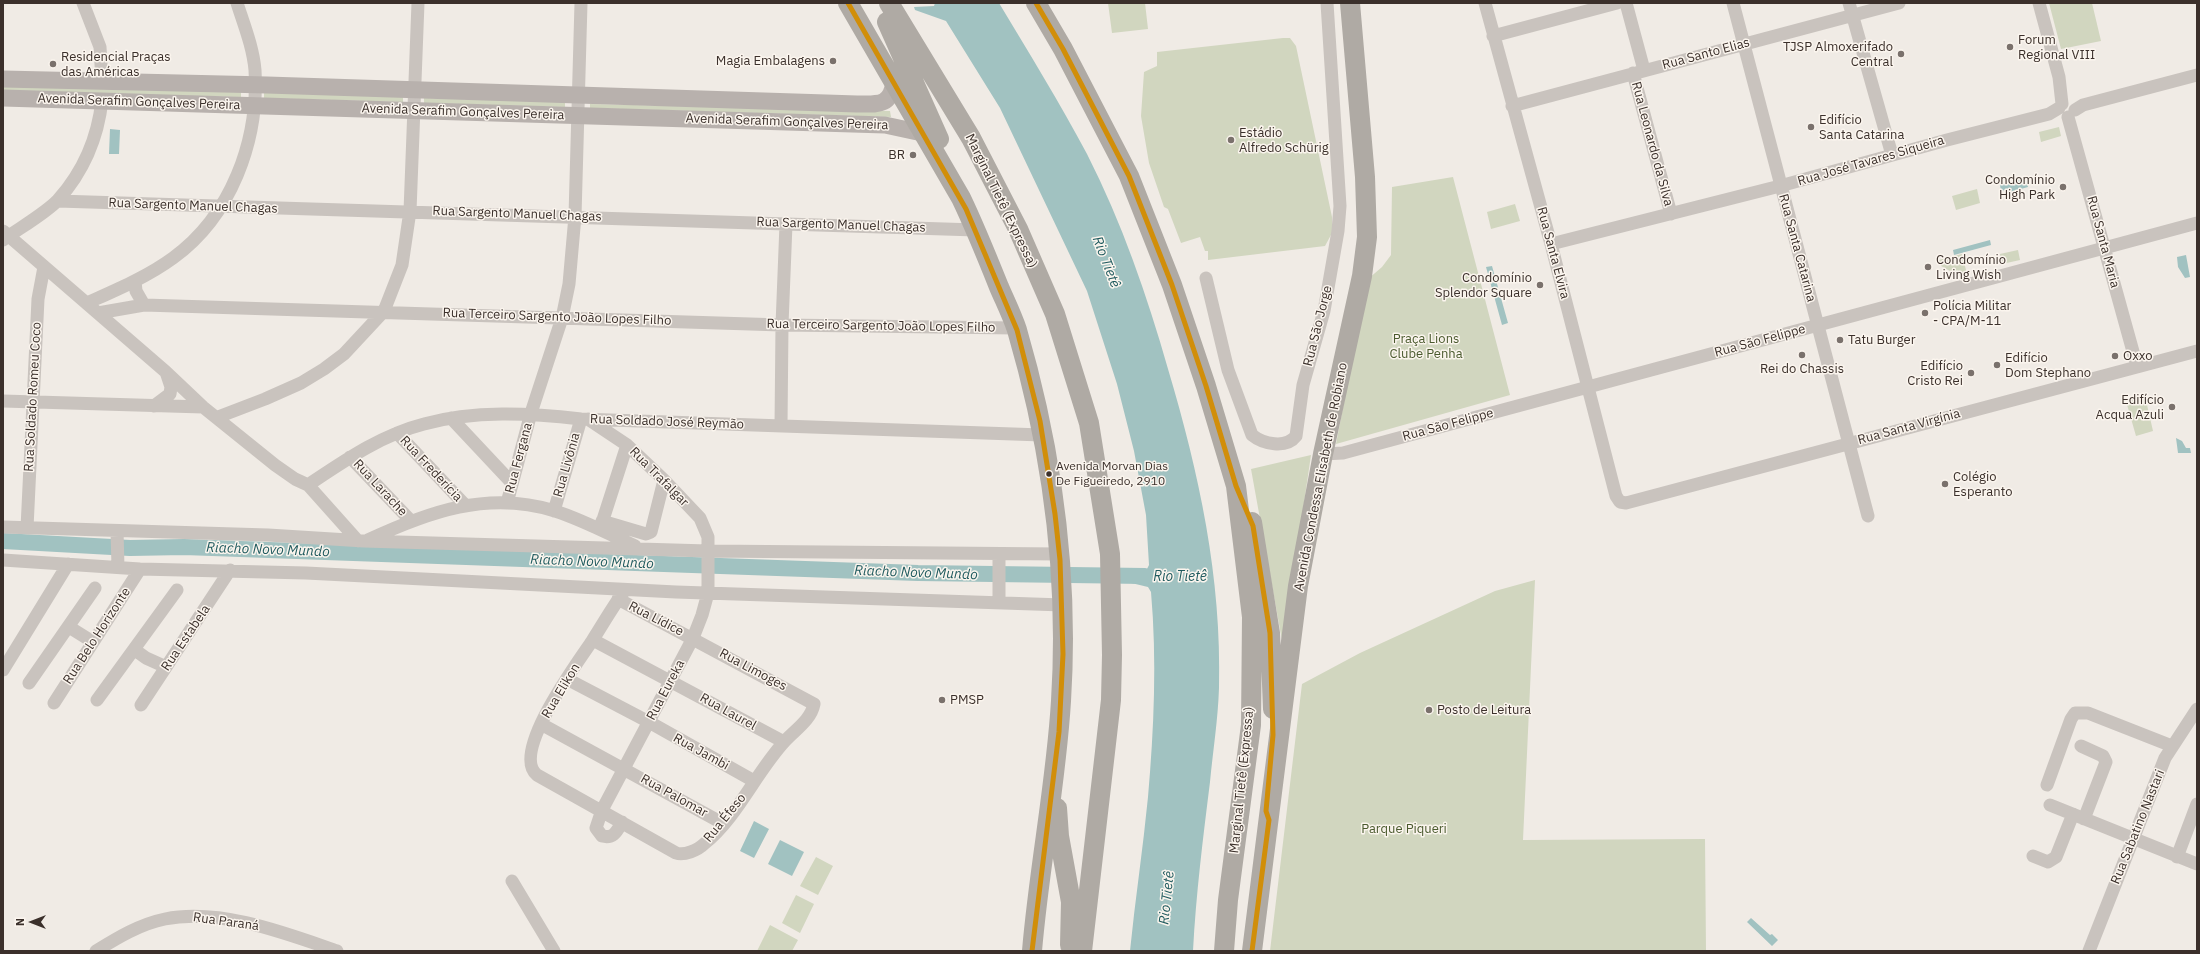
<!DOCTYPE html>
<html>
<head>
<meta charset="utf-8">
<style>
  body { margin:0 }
  #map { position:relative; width:2200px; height:954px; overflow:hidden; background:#f0ebe5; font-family:"IBM Plex Sans",sans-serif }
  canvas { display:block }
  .frame { position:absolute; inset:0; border:4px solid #3b302b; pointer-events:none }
  .north { position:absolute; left:12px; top:902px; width:40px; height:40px; -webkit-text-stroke:3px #fbf5ee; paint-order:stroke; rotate:270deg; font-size:11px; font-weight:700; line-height:16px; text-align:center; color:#3b302b }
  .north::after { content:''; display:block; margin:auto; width:14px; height:18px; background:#3b302b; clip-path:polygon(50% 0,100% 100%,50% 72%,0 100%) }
</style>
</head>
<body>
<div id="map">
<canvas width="2200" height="954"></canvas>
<div class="frame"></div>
<div class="north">N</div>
</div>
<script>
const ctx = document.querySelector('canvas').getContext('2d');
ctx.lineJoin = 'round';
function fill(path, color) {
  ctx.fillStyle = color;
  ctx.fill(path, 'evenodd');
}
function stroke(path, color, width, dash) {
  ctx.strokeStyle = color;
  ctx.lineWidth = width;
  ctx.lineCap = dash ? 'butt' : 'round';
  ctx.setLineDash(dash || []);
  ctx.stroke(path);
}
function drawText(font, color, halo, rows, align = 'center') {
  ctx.font = font + ' "IBM Plex Sans",sans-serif';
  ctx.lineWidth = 3;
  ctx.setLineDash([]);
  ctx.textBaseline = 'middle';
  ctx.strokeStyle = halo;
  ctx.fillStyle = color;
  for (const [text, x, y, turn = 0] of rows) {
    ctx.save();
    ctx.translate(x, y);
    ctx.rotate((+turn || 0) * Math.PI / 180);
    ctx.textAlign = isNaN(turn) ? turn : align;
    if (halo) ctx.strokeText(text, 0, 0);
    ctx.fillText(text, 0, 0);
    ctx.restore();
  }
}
fill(new Path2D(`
  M1108 3H1145L1148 29 1112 33Z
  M2049 3H2092L2101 41 2061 49Z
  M1283 38H1290L1296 46 1332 217V233L1325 246 1208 260V251H1205L1200 237 1181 243 1168 209 1164 207 1149 163 1141 116 1144 72 1157 66V52Z
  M3 86 241 92V97L3 92Z
  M264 92 403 97V102L264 98Z
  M424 98 565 102V107L424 103Z
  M590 104 890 111 891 117 590 108Z
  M2059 127 2061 136 2041 142 2039 132Z
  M1453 177 1510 395 1336 444 1368 279 1382 267 1391 255 1392 187Z
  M1977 189 1980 203 1956 210 1952 196Z
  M1515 204 1520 221 1491 229 1487 212Z
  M2018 250 2020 260 2002 264 2000 254Z
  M1962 254 1967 274 1959 276 1941 266 1939 260Z
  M2145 396 2153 431 2136 436 2126 401Z
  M1311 455 1283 646 1251 469Z
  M1535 580 1523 840 1705 839 1706 951H1270L1302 684 1360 653 1495 591Z
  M816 857 833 866 818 895 800 886Z
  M796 895 814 904 800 933 782 923Z
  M770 925 798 940 792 951H757Z`), '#d1d6bf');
fill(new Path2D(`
  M935 3H999C1029 53 1060 103 1087 154 1122 223 1147 295 1168 369 1199 473 1222 578 1219 688 1218 719 1213 751 1210 782 1203 838 1196 894 1193 951H1130C1135 900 1143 849 1148 797 1154 729 1157 660 1151 592L1148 587 1123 581 1122 569H1147L1149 565 1146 515 1134 451 1117 384 1087 291 1000 108 946 21 915 10 914 7 934 6Z
  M110 129 120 130 119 154H109Z
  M2026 178 2028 187 2010 192 2009 189 2001 191 2000 185Z
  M1990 240 1991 245 1954 255 1953 250Z
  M2186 255 2190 277 2185 278 2178 267 2177 257Z
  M1492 266 1508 323 1502 325 1486 267Z
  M2176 438 2182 441 2186 448H2190L2191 453H2178Z
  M754 821 769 829 754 858 740 851Z
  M780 840 804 852 792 876 768 864Z
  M1751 918 1770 935 1772 934 1778 940 1772 946 1747 922Z`), '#a1c2c1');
stroke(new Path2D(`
  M3 541 130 548 184 547 918 573 1145 576`), '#a1c2c1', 16);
stroke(new Path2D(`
  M83 3 100 47 102 81
  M1485 3 1551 244 1616 496 1620 502 1626 503 2197 351
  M1626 3 1644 70
  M1733 3 1868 516
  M1849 3 1892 155
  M2039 3 2059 77 2062 104
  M1493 36 1617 3
  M1633 73 1671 214
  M1512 106 1899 3
  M2075 110 2083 105 2197 75
  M2068 117 2137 366
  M58 201 976 230
  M3 231 166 372 203 407 275 465 295 479 308 485 358 541
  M3 240C18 229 46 213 58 200 83 172 98 137 102 100
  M1551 244 1780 186 1947 140 2049 114 2059 108
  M1206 278 1228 370 1252 435C1263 444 1286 449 1296 436L1303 385 1324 311 1338 231 1340 206 1327 3
  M135 281 136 291 144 305
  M87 303C116 290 147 277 173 258 231 216 259 141 255 70 253 47 244 25 237 3
  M98 313 144 305 782 325 1016 328
  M3 401 203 407
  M154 406 170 394 171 387 166 372
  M218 417 265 399 301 383 324 369 344 354 384 311 402 265 410 211 418 3
  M451 418 512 483
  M588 419 627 445 664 480 700 518 708 537V593L702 615 693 638 602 810 596 828 602 836C614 839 617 831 622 822
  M781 426 782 325 786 224
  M397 433 465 505
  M1323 454 1343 453 2197 223
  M350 457 410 520
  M308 485C344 461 381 435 424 424 474 410 530 413 581 419L1042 435
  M507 503 531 413 562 318 569 284 575 216 581 3
  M554 511 581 419
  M602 521 646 534 651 532 664 480
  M3 527 268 535 364 541 708 551 1060 554
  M27 528 38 299 44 267
  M600 529 627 445
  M117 531 118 567
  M368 540C428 512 488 490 555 511 583 520 609 534 635 546
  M999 554V603
  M3 560 140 569 306 573 676 592 1063 605
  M618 599 814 704C811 720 795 730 785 741 756 772 737 818 704 844 698 850 684 856 676 853L537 775C510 753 578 662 592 641 603 624 613 606 625 590
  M69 627 93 642
  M593 640 784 742
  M135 650 146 658 166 667
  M3 670 68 564
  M567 679 649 722 754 781
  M29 683 95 588
  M97 700 177 590
  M54 703 140 569
  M141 705 230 570
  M541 724 724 824
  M2081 746 2103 756 2106 762 2084 819
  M2047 785 2071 719 2075 713H2088L2172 746
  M2050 805 2197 864
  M2033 856 2048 862 2056 857 2073 814
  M2177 857 2197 804
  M512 881 554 951
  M96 951C117 938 140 924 165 919 220 908 285 933 337 951
  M2089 951 2165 758 2197 709`), '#c9c3be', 13);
stroke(new Path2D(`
  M3 79 267 85 857 104C877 104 890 107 894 83
  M3 98 885 125 922 133`), '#b8b1ad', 17);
stroke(new Path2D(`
  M848 3 961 198C975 227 987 257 999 287 1005 301 1012 315 1017 330 1052 450 1069 576 1061 701 1056 785 1039 867 1032 951
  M889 3 971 138 1018 229 1055 314 1089 423 1110 554 1112 655 1111 700 1082 951
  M1036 3 1063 49 1129 176 1172 285 1206 386 1236 486 1252 617 1251 725 1228 900 1224 951
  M887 22 939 139
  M1252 522 1270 633 1273 709
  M1057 808 1059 836 1071 902 1070 945
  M1252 951 1298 586 1323 454 1362 276 1367 237 1365 177 1350 3`), '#afaaa4', 20);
stroke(new Path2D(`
  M848 3 966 209 1017 330 1040 421 1055 514 1060 560 1063 654 1059 732 1032 951
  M1036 3 1063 49 1129 176 1172 285 1206 386 1236 486 1253 526 1270 633 1273 735 1266 811 1269 820 1252 951`), '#d18e09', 5);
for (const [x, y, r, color] of [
  [2010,47,4,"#7a716c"],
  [1901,54,4,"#7a716c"],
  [833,61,4,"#7a716c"],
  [53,64,4,"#7a716c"],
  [1811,127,4,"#7a716c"],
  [1231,140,4,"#7a716c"],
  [913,155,4,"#7a716c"],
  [2063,187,4,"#7a716c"],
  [1928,267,4,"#7a716c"],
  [1540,285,4,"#7a716c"],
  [1925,313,4,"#7a716c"],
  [1840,340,4,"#7a716c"],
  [1802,355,4,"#7a716c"],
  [2115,356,4,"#7a716c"],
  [1997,365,4,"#7a716c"],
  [1971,373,4,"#7a716c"],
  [2172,407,4,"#7a716c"],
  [1049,474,3.5,"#3b302b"],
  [1945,484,4,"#7a716c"],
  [942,700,4,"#7a716c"],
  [1429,710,4,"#7a716c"]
]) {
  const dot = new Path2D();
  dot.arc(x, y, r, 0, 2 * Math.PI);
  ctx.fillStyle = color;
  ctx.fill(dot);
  stroke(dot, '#fbf5ee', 1.5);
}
drawText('12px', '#3b302b', '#fbf5ee', [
  ["Avenida Morvan Dias",1056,467],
  ["De Figueiredo, 2910",1056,482]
], 'left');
drawText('13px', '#3b302b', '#fbf5ee', [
  ["Forum",2018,40],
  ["Regional VIII",2018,55],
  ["TJSP Almoxerifado",1893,47,"right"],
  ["Central",1893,62,"right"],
  ["Residencial Praças",61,57],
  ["das Américas",61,72],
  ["Magia Embalagens",825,61,"right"],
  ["Edifício",1819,120],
  ["Santa Catarina",1819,135],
  ["Estádio",1239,133],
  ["Alfredo Schürig",1239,148],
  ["BR",905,155,"right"],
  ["Condomínio",2055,180,"right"],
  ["High Park",2055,195,"right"],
  ["Condomínio",1936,260],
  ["Living Wish",1936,275],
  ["Condomínio",1532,278,"right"],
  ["Splendor Square",1532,293,"right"],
  ["Polícia Militar",1933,306],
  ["- CPA/M-11",1933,321],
  ["Tatu Burger",1848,340],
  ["Oxxo",2123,356],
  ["Edifício",2005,358],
  ["Dom Stephano",2005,373],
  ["Edifício",1963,366,"right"],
  ["Cristo Rei",1963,381,"right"],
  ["Rei do Chassis",1802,369,"center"],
  ["Edifício",2164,400,"right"],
  ["Acqua Azuli",2164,415,"right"],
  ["Colégio",1953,477],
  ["Esperanto",1953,492],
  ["PMSP",950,700],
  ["Posto de Leitura",1437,710]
], 'left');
drawText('13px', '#3b302b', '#fbf5ee', [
  ["Rua Santo Elias",1706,54,-15],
  ["Avenida Serafim Gonçalves Pereira",139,102,2],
  ["Avenida Serafim Gonçalves Pereira",463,112,2],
  ["Avenida Serafim Gonçalves Pereira",787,122,2],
  ["Rua Leonardo da Silva",1652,144,75],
  ["Rua José Tavares Siqueira",1871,161,-16],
  ["Marginal Tietê (Expressa)",1001,201,64],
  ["Rua Sargento Manuel Chagas",193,206,2],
  ["Rua Sargento Manuel Chagas",517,214,2],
  ["Rua Sargento Manuel Chagas",841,225,2],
  ["Rua Santa Maria",2103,242,75],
  ["Rua Santa Catarina",1797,248,75],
  ["Rua Santa Elvira",1553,253,75],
  ["Rua Terceiro Sargento João Lopes Filho",557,317,2],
  ["Rua Terceiro Sargento João Lopes Filho",881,326,1],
  ["Rua São Jorge",1318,326,-76],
  ["Rua São Felippe",1760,341,-15],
  ["Rua Soldado Romeu Coco",33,397,-87],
  ["Rua Soldado José Reymão",667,422,2],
  ["Rua São Felippe",1448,425,-15],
  ["Rua Santa Virgínia",1909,427,-15],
  ["Rua Fergana",519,458,-75],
  ["Rua Livônia",567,465,-74],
  ["Rua Frederícia",431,469,47],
  ["Rua Trafalgar",659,477,45],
  ["Avenida Condessa Elisabeth de Robiano",1321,477,-79],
  ["Rua Larache",380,488,47],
  ["Rua Lídice",656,619,27],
  ["Rua Belo Horizonte",97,636,-57],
  ["Rua Estabela",186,638,-56],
  ["Rua Limoges",753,670,28],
  ["Rua Eureka",666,690,-62],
  ["Rua Elikon",561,691,-59],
  ["Rua Laurel",728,712,29],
  ["Rua Jambi",701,752,29],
  ["Marginal Tietê (Expressa)",1242,780,-84],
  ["Rua Palomar",674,796,29],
  ["Rua Éfeso",725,818,-51],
  ["Rua Sabatino Nastari",2138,827,-68],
  ["Rua Paraná",226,922,8]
]);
drawText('13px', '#4a5a2e', '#fbf5ee', [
  ["Praça Lions",1426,339],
  ["Clube Penha",1426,354],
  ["Parque Piqueri",1404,829]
]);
drawText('italic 14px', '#1f5a5e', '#fbf5ee', [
  ["Rio Tietê",1106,262,69],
  ["Riacho Novo Mundo",268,550,2],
  ["Riacho Novo Mundo",592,562,2],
  ["Riacho Novo Mundo",916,573,2],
  ["Rio Tietê",1180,577],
  ["Rio Tietê",1167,898,-84]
]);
</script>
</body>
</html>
